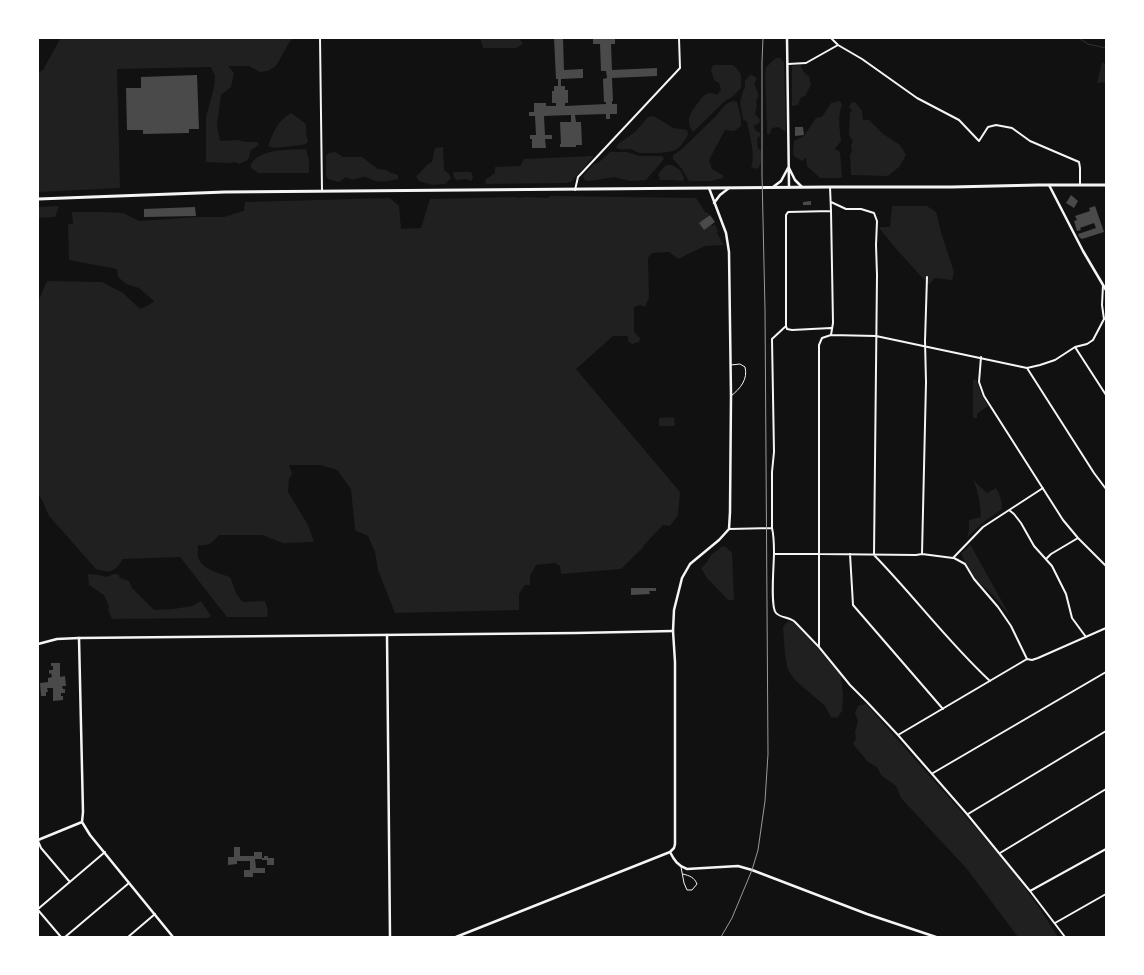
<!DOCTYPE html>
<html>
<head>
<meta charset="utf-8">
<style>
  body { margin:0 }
  #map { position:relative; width:1144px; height:975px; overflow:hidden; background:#111; font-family:Ubuntu,sans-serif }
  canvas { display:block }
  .frame { position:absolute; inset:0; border:39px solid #fff; pointer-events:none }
</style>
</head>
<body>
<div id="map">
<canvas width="1144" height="975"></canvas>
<div class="frame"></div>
</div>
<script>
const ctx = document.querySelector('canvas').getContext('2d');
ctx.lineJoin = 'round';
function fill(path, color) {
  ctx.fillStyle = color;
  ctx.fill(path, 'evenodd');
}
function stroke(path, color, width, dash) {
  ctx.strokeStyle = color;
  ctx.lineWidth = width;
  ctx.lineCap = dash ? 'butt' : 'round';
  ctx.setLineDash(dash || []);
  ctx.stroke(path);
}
fill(new Path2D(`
  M59 38H294L290 41 276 66 268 71 260 72 249 66H228L234 73 231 87 221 95 217 125 220 141 237 140 246 142H257L259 145 251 150 248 160 239 164 235 162 231 163 206 162V117L214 88 215 76 211 67 117 69 120 188 38 192V73L43 70 60 39Z
  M480 38H519L523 44 516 48H483Z
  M776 58H780L784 62 786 132 778 127 772 128 770 134H767L765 73 766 67Z
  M1102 62 1106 64V82L1097 83Z
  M713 65H733C742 74 742 75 741 88L732 97 725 101 693 132C685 121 690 113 698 103 701 98 705 93 711 93 713 93 715 94 717 95L721 90 719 83 714 80 711 70Z
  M800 65 805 74 809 76 811 85 805 96 801 97 798 105 792 106V66Z
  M750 75 754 76 757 79 754 84 758 93V98L756 101 757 106 755 114 760 120 759 123 754 126 755 130 760 133V136L757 139 758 148 761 151V162L758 169 751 167C756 156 749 133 747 122L743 119 740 103 743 91 745 88V81Z
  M733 101 737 102 741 118V126L734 131 725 130 709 160 712 169 723 175V178L710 181H689L682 169 673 159V155L681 150 716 116 726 104Z
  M840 101 842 105C837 117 840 129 841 141L837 146 835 149 840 152 842 177 840 178H820L807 166 806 157 802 161 794 156 793 152 794 141 804 136 816 118 822 117 831 103Z
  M855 102 862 111 863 120H869L883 134 900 145 906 155 899 167 888 176 851 175 850 155 852 151 851 145 853 141 849 135 850 113 852 110 849 107 851 103Z
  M291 113 306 124V133L308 142 303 145 273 148 268 146C273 133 277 121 291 113Z
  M654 116 673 128 687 130C689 134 687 138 684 141 682 144 679 149 675 150 666 154 650 153 641 153 637 153 633 149 629 149 622 149 624 151 616 148L618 144 635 132 648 117Z
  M443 147 444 170 449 174 451 178 445 184 432 185 419 181 416 176C423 172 424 165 432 162L435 148Z
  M306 149 309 160V173H258L250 167C256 148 290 150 306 149Z
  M335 152 343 157H362L378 169 386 170 391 173 398 175V179C391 181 383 182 376 181 372 180 368 177 364 177 356 178 354 182 346 177L339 182 328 179 326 176V156L329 153Z
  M610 152H627L639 156H662L664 159 646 180 630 181 614 177 589 181 585 180 583 176 594 164 598 163Z
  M594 156 571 182 566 183 486 184 485 180 495 173V167L520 166 524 159Z
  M666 165H672L680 170 684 178 683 181 674 180H660L658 174Z
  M453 172H471L473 177 471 181 466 179 457 180 454 178Z
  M550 196 696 198 705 212 708 213 709 215 707 216 712 226 715 224 718 232 717 233 724 245 705 246 678 259 669 252 652 253 648 258 649 298 645 307 640 305 634 307V332L640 338 639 342 634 343 633 345 628 341V336H613L576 369 680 492 678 515 670 526 663 525 644 545 642 549 638 552 621 569 561 574 560 566 555 563 536 565 530 576V585H525L519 594V610L395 613 378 570 375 552 368 536 355 530 351 489 337 470 321 465H289L292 474 289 479 288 492 308 525 314 542 283 543 262 535H219C211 544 209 546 198 545 198 550 197 555 199 559 202 569 221 574 230 577 235 588 234 593 243 602L265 601 268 610 267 617H227L180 557 123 559C114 572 112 574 96 569L49 516 42 500 38 494V302L47 281 102 282 123 293 140 309 149 305 154 301 139 288 126 284 118 277 117 269 69 260 68 224H73L72 212H103L123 213 139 221 197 217H224L243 211H244L245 202 390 198 399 206 401 229 421 228 430 199 516 197 517 198 527 197 548 198Z
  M59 206 55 217 38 218V207Z
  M892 206H927L936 212 941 232 954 272 952 280 935 278 929 285 898 251 879 228 881 227H890Z
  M976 379 982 396 988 406 977 414V418H973V380Z
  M674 417 675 426H659V418Z
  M973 480 987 493 996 488C1000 494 1002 501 1002 509L981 524 967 538 969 530V520L981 517C980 504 979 492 973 480Z
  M970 544 1010 616 991 593 976 580 965 562 961 553 968 548Z
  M723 546 727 548 732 553 734 600H728L707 578 701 568 707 562 711 555Z
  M88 574C94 574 101 575 107 577L114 574H118L120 578 129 581 132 588 154 610 173 609 192 606 201 601 211 616 208 618 112 619 108 610 109 606 104 595 89 585Z
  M788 621 794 623 814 644 841 676 843 696 842 711 837 718 831 717 825 706 795 680 788 670 785 655 783 627Z
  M866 704 982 835 1013 872 1038 906 1058 937H1018L967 869 901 798 896 786 881 775 877 767 868 762 853 744 856 739 855 732 858 721 855 713 858 706Z`), '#202020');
stroke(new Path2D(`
  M1079 38 1088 44 1106 48`), '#333', 1);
fill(new Path2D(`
  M554 38H563L564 70 583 69V78L561 79V86H565V90H568V103H565V106L606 104V102H604L603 79 607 78 606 71H601L600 44H593V38H615V44H611L612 70 657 68V76L612 78 613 101H612V104H617V114H610V119H606V114L575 115 576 122H581L582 145H576V147H560V144H561L560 122H571V115L544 116 545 135H552V139H545L546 148H532V139H530V135H536L535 116H529V112H534V103H546V106H556V103H552V91H554V86H558V79H556Z
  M197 75 199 129H189V133L143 134V130H127L126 88H141V77Z
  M795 127H803L804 135 795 136Z
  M1071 195 1078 201 1074 208 1066 203Z
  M811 201V205H803V202Z
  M1095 206 1104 232 1082 239 1079 237 1078 234 1096 228 1094 223 1080 228 1081 230 1077 231 1074 221 1077 220 1075 216 1090 211 1089 208Z
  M195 207 196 216 144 217V209Z
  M710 215 715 222 704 230 699 223Z
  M631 588H656V591H649L650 594 631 595Z
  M51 663H60V677L65 676 66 686H62L63 689H65V693H61V696H63V700L53 701V688H47L48 692H46V696H41L40 683 48 682V678L52 677 51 673 49 674V670H53V666H51Z
  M234 847H240V856H254V852H262V859H255L256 868H265V873H253V877H244V870H250V861H237V864L228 865V857H234Z
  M264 856H268V858H274V865H267V860H262V858H264Z`), '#4a4a4a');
stroke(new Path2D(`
  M731 365 740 364 745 367C748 379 741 388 731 396
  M681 867 684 883 687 890H692L697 884C694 877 690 876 683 874`), '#f5f5f5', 1);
stroke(new Path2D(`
  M320 38 322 191
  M831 38 838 45 862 59 917 98 959 120 979 141 988 127 996 125 1012 128 1030 141 1079 162 1080 168V185
  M788 64 806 63 838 45
  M830 187 831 211 788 212 786 215V326L787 329 792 330 831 328
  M575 190 578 177 680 68 679 38
  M831 202 846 209H861L874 213 877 221 876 245 877 275 874 555C914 596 948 642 990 681
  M831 211 833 323 831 335
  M1103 285 1102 305 1104 319
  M1075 347 1106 395
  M981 357 979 382 984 396 1063 520 1078 538 1106 566
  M1027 368 1094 473 1106 489
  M1009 510 1014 514 1021 523 1034 546 1052 566 1066 594 1072 618 1086 637
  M772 528V472L774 452 772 339 786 326
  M729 529 772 528C774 536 774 545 774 553 774 564 770 607 776 613 780 618 790 617 795 622L819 647 850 685 867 702 898 735 967 814 1030 891 1065 937
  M774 554H820L916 555 922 554 953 558 983 527 1043 488
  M850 554 853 605 943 709
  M922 554 926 382 925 341 927 277
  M954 558 965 564 974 579 998 607 1011 626 1027 659
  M1046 559 1051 554 1078 538
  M819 647V345L822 338 831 335 876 336 1027 368 1040 365 1055 360 1075 347 1087 344 1093 340 1104 319 1106 318
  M1027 659 1032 660 1038 658 1106 628
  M898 735 1027 659
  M933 773 1106 672
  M968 814 1106 731
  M38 841 41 848 70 882
  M1000 853 1106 789
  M1030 891 1106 849
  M38 909 105 852
  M38 910 61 937
  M1055 923 1106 894
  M65 937 129 883
  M128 937 155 914`), '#f5f5f5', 2);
stroke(new Path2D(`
  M787 38 789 187
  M789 168 795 180 802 187
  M1049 185 1083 251 1106 290
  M773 187 781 181 788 168
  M714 203 720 195 729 188
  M387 635 390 937
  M79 638 83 812 82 822 90 835 173 937
  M38 840 82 822
  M670 852C674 860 678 866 687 869L738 866 752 870 867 914 936 937
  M456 937 670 852 674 848 675 844V662L673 631 674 610 682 578 690 564 719 540 729 529 730 512 731 396 729 252 726 233 709 188`), '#f5f5f5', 2.5);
stroke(new Path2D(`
  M38 644 57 639 79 638 576 633 673 631`), '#f5f5f5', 2.5);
stroke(new Path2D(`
  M38 199 225 192 830 187H952L1038 185H1106`), '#f5f5f5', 3);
stroke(new Path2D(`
  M721 937 732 918 752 870 758 850 765 801 768 754 765 309 762 175V62L763 38`), '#9a9a9a', 1);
</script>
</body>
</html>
